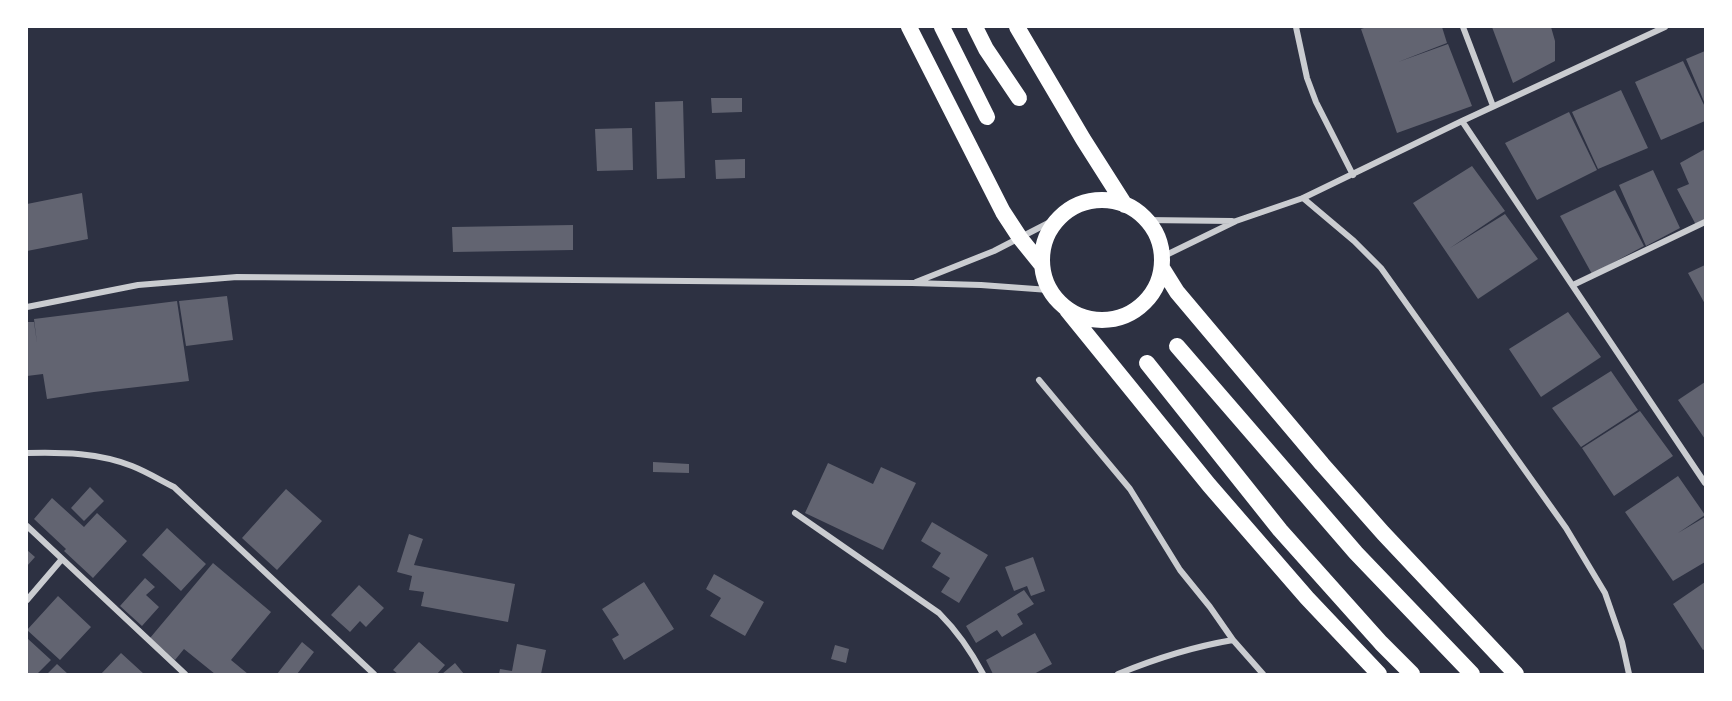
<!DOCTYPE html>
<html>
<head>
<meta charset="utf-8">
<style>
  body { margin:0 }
  #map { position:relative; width:1732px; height:701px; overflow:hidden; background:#2d3142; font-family:"Titillium Web",sans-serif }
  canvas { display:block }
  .frame { position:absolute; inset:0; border:28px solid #fff; pointer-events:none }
</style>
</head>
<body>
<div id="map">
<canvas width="1732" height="701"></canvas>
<div class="frame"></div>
</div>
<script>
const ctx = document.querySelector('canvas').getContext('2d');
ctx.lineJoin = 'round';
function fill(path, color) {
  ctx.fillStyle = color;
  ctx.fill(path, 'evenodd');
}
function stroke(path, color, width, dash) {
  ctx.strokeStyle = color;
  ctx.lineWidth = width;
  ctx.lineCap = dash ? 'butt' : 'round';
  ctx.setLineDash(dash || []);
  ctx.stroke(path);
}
fill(new Path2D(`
  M1367 27H1442L1447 43 1398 62 1448 44 1472 106 1397 133 1361 29Z
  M1492 27H1551L1555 41V61L1513 83Z
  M1705 51V104L1686 59Z
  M1683 61 1705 107V121L1661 140 1635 82Z
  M1621 90 1648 148 1598 169 1572 112Z
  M711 98H742V112L712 113Z
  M683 101 685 178 657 179 655 102Z
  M1569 112 1597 170 1537 200 1505 143Z
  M632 128 633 170 597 171 595 129Z
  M1705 149V220L1696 225 1677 189 1689 184 1680 163Z
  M745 159V178L716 179 715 160Z
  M1472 166 1505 211 1450 248 1505 214 1538 259 1478 299 1413 203Z
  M1653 170 1680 228 1646 246 1619 185Z
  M1615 190 1644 246 1592 274 1560 216Z
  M82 193 88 239 27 251V204Z
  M573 225V250L453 252 452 227Z
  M1705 265V304L1688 273Z
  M227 296 233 340 186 346 179 301Z
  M177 301 189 381 94 392 47 399 43 374 27 376V322H34L37 343 34 319Z
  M1568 312 1601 357 1541 397 1509 349Z
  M1611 371 1638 410 1581 447 1552 408Z
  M1705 382V439L1678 400Z
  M1640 411 1673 456 1614 496 1582 448Z
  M653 462 689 464V473L653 472Z
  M828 463 873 484 881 467 916 483 883 550 805 513Z
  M1678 476 1705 515 1678 533 1705 517V562L1673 581 1625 512Z
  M90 487 104 501 84 521 71 508Z
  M286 489 322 521 277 570 242 538Z
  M52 498 84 527 97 513 127 541 93 578 64 551 66 549 34 519Z
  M932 522 988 555 959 603 941 592 950 578 932 567 941 553 921 541Z
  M167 528 206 564 181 591 142 555Z
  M409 534 423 539 414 565 515 584 508 622 421 606 424 592 409 590 412 576 397 572Z
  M27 550 35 557 27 566Z
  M1033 557 1045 591 1031 596 1027 586 1014 591 1005 567Z
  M213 563 271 612 231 660 248 674H215L184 649 175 660 150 638Z
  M714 574 764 602 745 636 710 616 721 598 706 589Z
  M145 578 155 587 146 595 159 607 142 626 120 606Z
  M644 582 674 629 624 660 612 639 619 635 602 609Z
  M1705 582V649L1703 650 1673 604Z
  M359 585 384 608 366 627 360 621 350 632 331 615Z
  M1024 590 1034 604 1017 614 1023 624 1002 637 997 630 976 643 966 626Z
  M58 596 91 627 60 660 27 630Z
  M1035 633 1052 664 1034 674H993L986 660Z
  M27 638 51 660 37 674H27Z
  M302 642 314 652 297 674H277Z
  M419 642 445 665 437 674H398L393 670Z
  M517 644 546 650 541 674H499L500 669 512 671Z
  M835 645 849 649 846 663 831 659Z
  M121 653 144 674H101Z
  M455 663 464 674H442Z
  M57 664 68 674H47Z`), '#626471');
stroke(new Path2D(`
  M1296 27 1307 78 1316 102 1353 175
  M1463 27 1493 106
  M1462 121 1705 483
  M1303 198 1354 241 1381 268 1566 528 1605 593 1622 642 1629 674
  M1146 220 1232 221
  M1162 257 1236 221 1303 198 1462 121 1665 27
  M916 282 994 251 1058 218
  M1573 285 1705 222
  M27 307 138 285 237 277 912 283 981 285 1049 290
  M1039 380 1130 489 1180 570 1210 607 1233 640 1263 674
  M27 453C63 452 99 453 132 466 147 472 160 480 174 487L374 674
  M795 513 939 613C958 632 971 651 983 674
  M27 526 185 674
  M27 600 62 559
  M1118 674C1157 658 1191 647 1233 640`), '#caccd0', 6);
stroke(new Path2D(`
  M909 27 1003 212 1020 238 1041 264
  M942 27 987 117
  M975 27 986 49 1019 98
  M1017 27 1083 139 1125 205
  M1042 260a60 60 0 1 1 120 0a60 60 0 1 1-120 0Z
  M1162 268 1177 292 1322 464 1383 533 1516 674
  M1067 310 1209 485 1307 598 1379 674
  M1177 346 1356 553 1472 674
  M1147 363 1280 530 1381 643 1412 674`), '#fff', 16);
</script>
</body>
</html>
